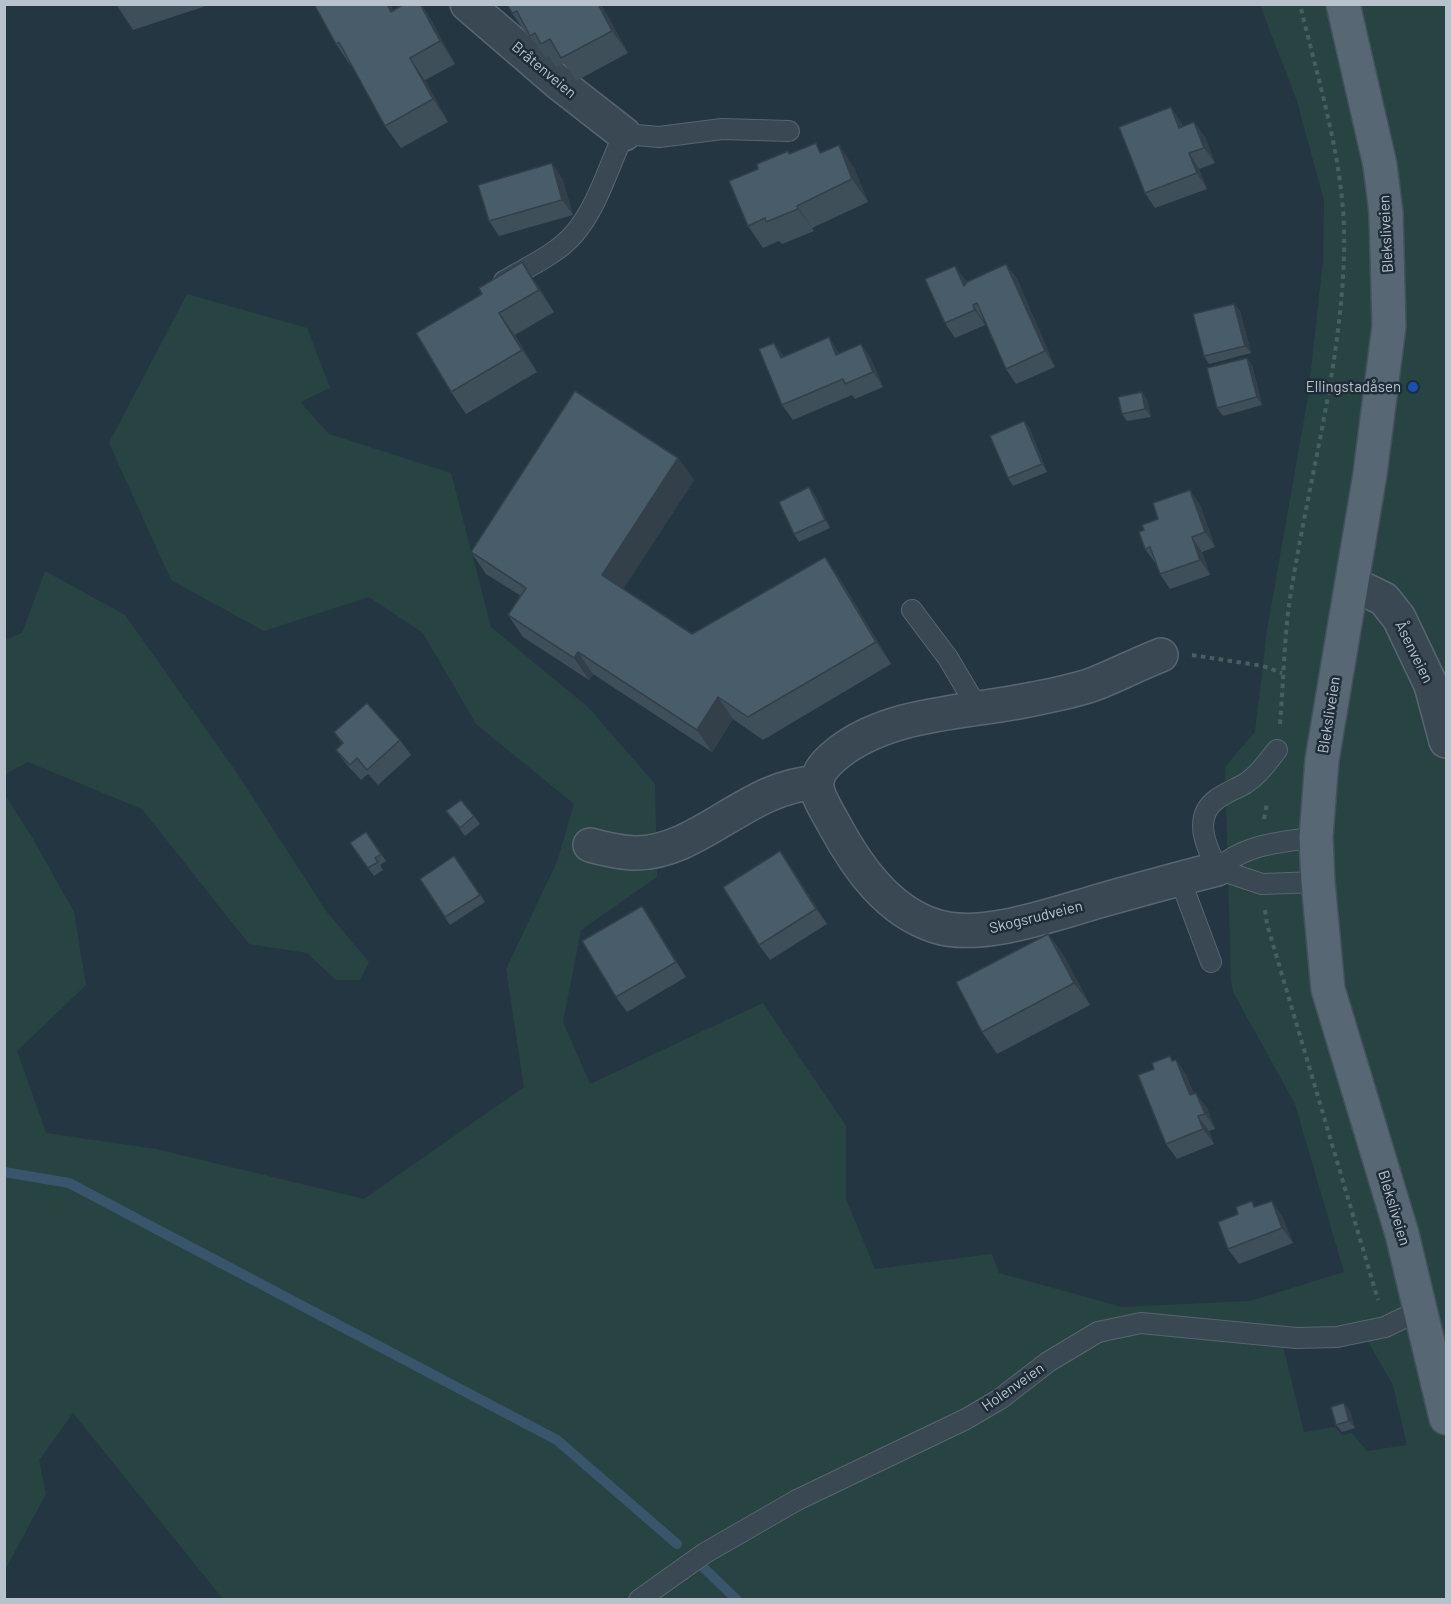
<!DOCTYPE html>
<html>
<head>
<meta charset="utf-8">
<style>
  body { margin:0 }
  #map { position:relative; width:1451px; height:1604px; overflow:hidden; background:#253643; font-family:Barlow,sans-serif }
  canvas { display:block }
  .frame { position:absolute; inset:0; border:6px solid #b7c2cd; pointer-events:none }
</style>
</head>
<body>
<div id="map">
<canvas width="1451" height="1604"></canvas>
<div class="frame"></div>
</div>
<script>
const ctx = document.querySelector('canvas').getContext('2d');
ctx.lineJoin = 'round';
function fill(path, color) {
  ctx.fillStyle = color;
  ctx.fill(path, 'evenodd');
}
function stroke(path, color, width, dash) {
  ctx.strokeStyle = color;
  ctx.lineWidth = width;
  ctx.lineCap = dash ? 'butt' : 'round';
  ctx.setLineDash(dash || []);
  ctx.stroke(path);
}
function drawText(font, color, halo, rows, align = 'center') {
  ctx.font = font + ' Barlow,sans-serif';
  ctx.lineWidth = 5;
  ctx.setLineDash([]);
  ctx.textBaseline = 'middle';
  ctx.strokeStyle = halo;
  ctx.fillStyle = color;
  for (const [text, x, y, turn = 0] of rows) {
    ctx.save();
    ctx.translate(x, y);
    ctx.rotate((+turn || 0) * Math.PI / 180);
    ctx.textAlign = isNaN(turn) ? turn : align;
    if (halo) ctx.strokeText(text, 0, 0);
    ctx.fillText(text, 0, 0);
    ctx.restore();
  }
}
fill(new Path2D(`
  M1260 5H1446V1599H223L73 1413 39 1460 46 1494 5 1570V795L33 839 74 912 86 985 17 1051 46 1133 156 1149 364 1199 524 1087 506 969 557 862 574 804 476 724 423 633 369 597 264 631 171 580 109 443 187 294 307 328 330 388 300 402 329 434 451 473 491 627 588 707 655 784 657 877 581 930 563 1022 590 1084 763 1003 846 1126V1199L875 1269 992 1254 999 1273 1122 1307 1250 1301 1344 1272 1295 1104 1233 992 1231 981 1225 767 1255 732 1267 630 1308 397 1323 261 1324 201 1297 101ZM1363 1333 1393 1385 1407 1445 1367 1451 1352 1433 1342 1435 1335 1427 1304 1432 1281 1337Z
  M45 571 125 615 237 773 326 911 369 962 360 980H336L307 953 249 944 142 809 28 762 5 774V640L22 633Z`), '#274443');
stroke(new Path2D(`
  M4 1172 69 1183 557 1440 677 1544
  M704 1568 737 1600`), '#38556b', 10);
const lane = new Path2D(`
  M504 281C527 267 556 255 574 234 598 206 608 167 624 134L659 137 722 129 789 131
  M912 610 948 658 977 707
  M1217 869C1206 846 1192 817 1217 799 1226 792 1237 789 1246 783 1259 775 1268 761 1277 750
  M1217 869C1247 843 1279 843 1316 837
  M1217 869 1262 884 1318 882
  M1180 879 1211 962
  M639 1600 705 1553 797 1500 966 1419 1000 1399 1048 1362 1098 1332 1141 1323 1296 1338 1337 1337 1385 1327 1422 1309`);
const street = new Path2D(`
  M467 4 560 84 624 134
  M1353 584 1384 599 1399 618 1431 685 1446 741
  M1161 655C1138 664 1117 675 1094 684 1075 691 1053 695 1033 699 970 713 891 711 838 753 804 780 817 793 835 826 857 867 888 911 935 926 981 941 1054 914 1099 901 1138 890 1178 879 1217 869
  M590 845C605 849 621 853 636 853 699 853 749 785 816 783`);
const primary = new Path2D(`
  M1343 4 1380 165 1386 213 1389 326 1370 474 1322 760 1316 837 1318 882 1328 989 1402 1234 1446 1418`);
stroke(lane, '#586570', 22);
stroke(street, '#586570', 36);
stroke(primary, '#43515c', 36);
stroke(new Path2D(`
  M1192 655 1263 666 1282 673
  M1280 724C1284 676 1284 628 1293 580 1311 472 1341 363 1344 254 1347 169 1319 85 1300 4
  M1264 819 1267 803
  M1265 910 1267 924 1378 1300`), '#45605f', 4, [4.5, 4.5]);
stroke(lane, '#394853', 20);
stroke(street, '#394853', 33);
stroke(primary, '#576773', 33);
fill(new Path2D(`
  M116 4H212L133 30Z
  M314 4H390L393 10 404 4H421L431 20 455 64 425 80 448 122 401 148 385 126 352 65 351 66 336 44Z
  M507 4H601L628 53 576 81 564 63 556 67 549 56 546 58 529 34 527 35 512 13Z
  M1181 122 1183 127 1194 122 1205 137 1215 163 1199 169 1207 189 1155 208 1145 193Z
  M839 145 854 168 868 202 812 228 814 231 782 244 779 241 763 248 748 226 758 169 789 154 822 152Z
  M562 178 573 215 499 236 489 221Z
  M1006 264 1017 279 1055 367 1016 384 1006 369 984 319 983 320 985 325 955 338 945 323 966 281 967 282Z
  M537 284 554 312 515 335 537 372 466 414 451 392 416 333Z
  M1234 304 1240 311 1251 353 1209 364 1204 356Z
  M774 343 784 357 840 353 861 344 871 359 883 387 855 399 852 395 793 420 782 405Z
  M1252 365 1262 405 1223 416 1217 408Z
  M1142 392 1147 400 1151 417 1127 421 1122 414Z
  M1024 421 1030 429 1047 472 1013 486 1008 478Z
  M678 458 694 480 623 589 692 634 825 557 840 579 891 664 763 740 733 719 712 752 593 674 589 680 523 637 508 615 521 596 486 574 471 552Z
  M809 487 815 495 830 528 799 542 794 534Z
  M1200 505 1215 547 1202 552 1210 575 1170 589 1160 574 1156 564 1145 549Z
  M334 732 400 740 411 755 378 785 368 774 361 780 347 765 336 750 342 744Z
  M446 811 474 816 480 824 465 836Z
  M366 832 386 861 380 865 383 870 374 876 350 843Z
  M454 856 485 902 450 925 420 879Z
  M790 866 827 924 770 960 759 945Z
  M652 921 686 977 627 1012 616 997Z
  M1048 934 1064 956 1090 1005 997 1054 982 1032Z
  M1170 1056 1173 1061 1176 1060 1186 1075 1194 1094 1207 1108 1215 1129 1209 1131 1214 1144 1177 1159 1166 1144 1154 1069Z
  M1256 1207 1282 1216 1293 1243 1239 1264 1228 1249Z
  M1350 1411 1355 1428 1342 1432 1336 1425Z`), '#3f4f5a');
fill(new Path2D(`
  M387 4H390L406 34 391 12Z
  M420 4H421L431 20 455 64 440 41Z
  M598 4H601L604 9 628 53 612 31Z
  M410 58 425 80 448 122 433 99Z
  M1171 107 1181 122 1190 143 1179 128Z
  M1194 122 1205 137 1215 163 1204 148Z
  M839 145 854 168 868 202 852 179Z
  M1189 153 1199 169 1207 189 1197 173Z
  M552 163 562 178 573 215 562 200Z
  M797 206 812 228 814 231 798 209Z
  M522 262 537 284 554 312 539 290Z
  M1006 264 1017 279 1055 367 1045 351Z
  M955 266 966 281 975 301 964 286Z
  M1234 304 1240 311 1251 353 1245 346Z
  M973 305 983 320 985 325 975 310Z
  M499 313 515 335 537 372 522 350Z
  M829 337 839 353 847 370 836 355Z
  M774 343 785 358H781Z
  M861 344 871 359 883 387 873 372Z
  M1247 358 1252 365 1262 405 1257 397Z
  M1142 392 1147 400 1151 417 1145 409Z
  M1024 421 1030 429 1047 472 1042 464Z
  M678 458 694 480 618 597 602 575Z
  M809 487 815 495 830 528 825 520Z
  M1190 490 1200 505 1215 547 1205 532Z
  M1192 537 1202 552 1210 575 1200 560Z
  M825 557 840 579 891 664 876 642Z
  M578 652 593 674 589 680 574 658Z
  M718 697 733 719 712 752 697 730Z
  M780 851 790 866 827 924 816 909Z
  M642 906 652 921 686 977 676 962Z
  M1048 934 1064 956 1090 1005 1074 983Z
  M1170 1056 1179 1070 1176 1060 1186 1075 1200 1110 1190 1095Z
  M1196 1093 1207 1108 1215 1129 1205 1114Z
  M1198 1116 1209 1131 1214 1144 1203 1129Z
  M1272 1201 1282 1216 1293 1243 1282 1228Z
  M1344 1403 1350 1411 1355 1428 1349 1421Z`), '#33404a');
const building = new Path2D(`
  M314 4H387L391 12 404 4H420L440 41 410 58 433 99 385 126 339 42 336 44Z
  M507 4H598L612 31 561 58 550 39 541 44 535 33 530 36 517 11 512 13Z
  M1171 107 1179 128 1194 122 1204 148 1189 153 1197 173 1145 193 1119 127Z
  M816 143 820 153 839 145 852 179 797 206 798 209 766 222 765 218 748 226 729 181 758 169 757 164 788 151 789 154Z
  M552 163 562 200 489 221 478 185Z
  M522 262 539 290 499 313 522 350 451 392 416 333 482 294 479 288Z
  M1006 264 1045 351 1006 369 977 303 973 305 975 310 945 323 925 279 955 266 964 286 967 282Z
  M1234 304 1245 346 1204 356 1193 314Z
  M829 337 836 355 861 344 873 372 845 384 843 379 782 405 759 349 774 343 781 358Z
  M1247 358 1257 397 1217 408 1207 368Z
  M575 391 678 458 602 575 692 634 825 557 876 642 748 717 718 697 697 730 578 652 574 658 508 615 526 588 471 552Z
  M1142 392 1145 409 1122 414 1118 397Z
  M1024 421 1042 464 1008 478 990 436Z
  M809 487 825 520 794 534 779 502Z
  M1190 490 1205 532 1192 537 1200 560 1160 574 1150 547 1145 549 1139 532 1144 530 1142 525 1158 519 1153 503Z
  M367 703 400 740 367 770 357 758 350 765 336 750 343 743 334 732Z
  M461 800 474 816 460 828 446 811Z
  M366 832 381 854 375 858 378 862 368 868 350 843Z
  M780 851 816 909 759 945 723 887Z
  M454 856 480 895 445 917 420 879Z
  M642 906 676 962 616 997 582 941Z
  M1048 934 1074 983 982 1032 956 982Z
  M1170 1056 1172 1061 1176 1060 1190 1095 1196 1093 1205 1114 1198 1116 1203 1129 1166 1144 1138 1075 1154 1069 1152 1063Z
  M1252 1201 1254 1207 1272 1201 1282 1228 1228 1249 1218 1222 1238 1214 1236 1207Z
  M1344 1403 1349 1421 1336 1425 1331 1407Z`);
fill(building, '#495c69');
stroke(building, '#33404a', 1.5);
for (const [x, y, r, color] of [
  [1413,387,6,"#1a4fb4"]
]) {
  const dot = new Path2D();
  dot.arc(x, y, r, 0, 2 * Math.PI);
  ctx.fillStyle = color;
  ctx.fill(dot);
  stroke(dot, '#1e2d38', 2);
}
drawText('15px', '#b7c2cd', '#1e2d38', [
  ["Bråtenveien",544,70,40],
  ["Bleksliveien",1386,234,-93],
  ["Åsenveien",1414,652,64],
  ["Bleksliveien",1329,715,-81],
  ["Skogsrudveien",1036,917,-14],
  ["Bleksliveien",1394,1208,73],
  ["Holenveien",1013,1387,-35]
]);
drawText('15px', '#b7c2cd', '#1e2d38', [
  ["Ellingstadåsen",1401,387]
], 'right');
</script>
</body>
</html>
